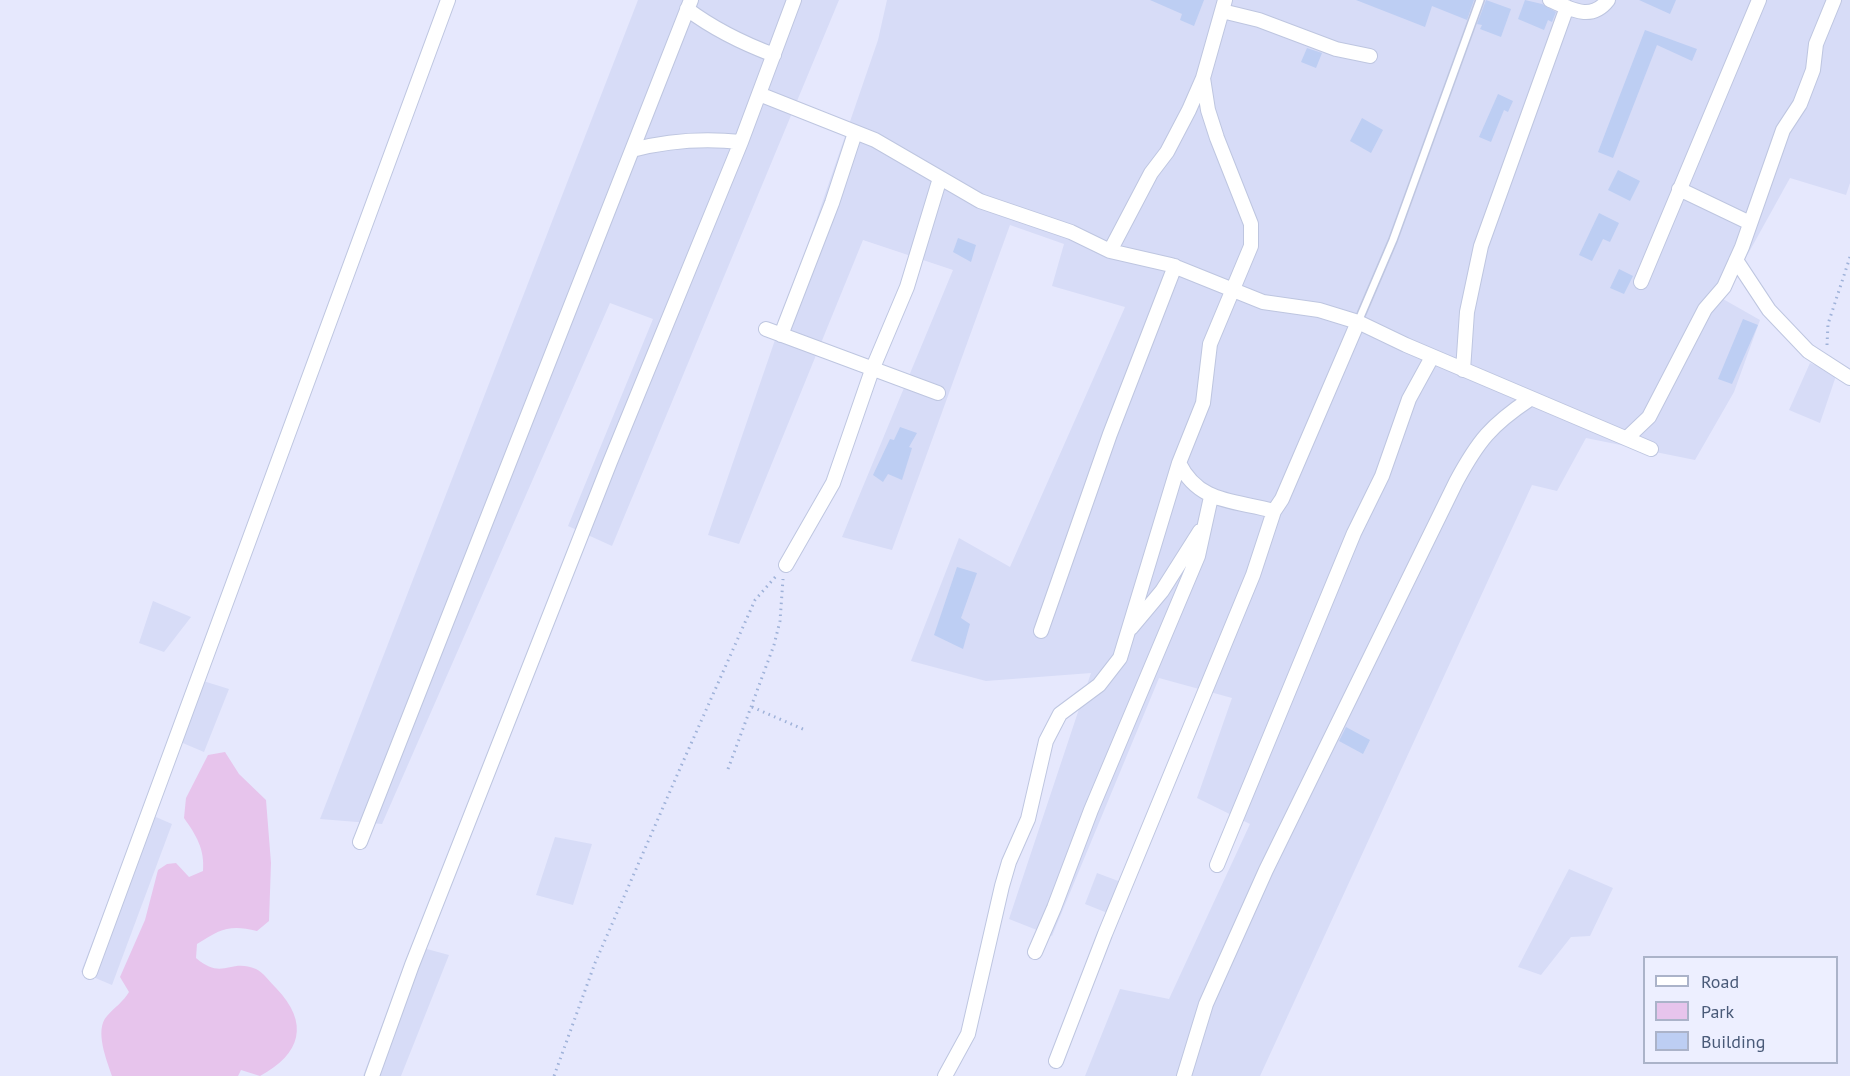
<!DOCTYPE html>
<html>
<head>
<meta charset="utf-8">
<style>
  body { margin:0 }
  #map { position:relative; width:1850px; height:1076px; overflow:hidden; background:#e6e8fd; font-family:"PT Sans",sans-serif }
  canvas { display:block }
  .legend { position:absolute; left:1643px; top:956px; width:195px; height:108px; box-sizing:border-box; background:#edefff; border:2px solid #abb3c9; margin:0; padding:8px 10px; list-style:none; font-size:18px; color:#495a78 }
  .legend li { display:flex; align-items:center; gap:12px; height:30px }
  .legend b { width:30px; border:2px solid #abb3c9 }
</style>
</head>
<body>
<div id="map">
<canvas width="1850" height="1076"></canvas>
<ul class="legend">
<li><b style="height:8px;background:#fff"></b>Road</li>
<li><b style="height:16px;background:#e7c4ec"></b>Park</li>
<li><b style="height:16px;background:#bdcef3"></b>Building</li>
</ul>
</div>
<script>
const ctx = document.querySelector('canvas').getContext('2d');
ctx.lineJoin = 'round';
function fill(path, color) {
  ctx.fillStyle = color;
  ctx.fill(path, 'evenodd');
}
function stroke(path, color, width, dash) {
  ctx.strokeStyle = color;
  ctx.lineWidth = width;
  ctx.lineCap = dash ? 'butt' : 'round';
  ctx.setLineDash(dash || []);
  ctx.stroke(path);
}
fill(new Path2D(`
  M638 0H839L612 546 568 526 653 319 610 303 382 824 320 819Z
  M887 0H1850V183L1846 195 1790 178 1723 299 1760 320 1734 392 1695 460 1586 438 1557 491 1532 485 1260 1076H1085L1120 989 1169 999 1250 824 1197 798 1232 698 1159 678 1052 936 1009 919 1091 673 986 681 911 661 959 538 1010 567 1125 307 1052 286 1064 244 1010 225 892 550 842 537 953 270 863 240 739 544 708 535 878 40Z
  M1810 363 1837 373 1820 423 1789 410Z
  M153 601 191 617 164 652 139 643Z
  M200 680 229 689 204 752 178 741Z
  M142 811 172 824 112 985 81 972Z
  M555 837 592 844 573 905 536 895Z
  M1569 869 1613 888 1590 936 1571 937 1541 975 1518 967Z
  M1097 873 1121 882 1110 914 1085 904Z
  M412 945 449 955 401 1076H363Z`), '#d7dcf7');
fill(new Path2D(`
  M225 752 239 774 266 800 271 863 269 921 257 931C230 924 220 929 197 944L196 958C223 981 229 958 256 969 263 972 270 982 276 988 310 1023 301 1054 260 1076L241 1070 238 1076H112C107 1061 94 1030 107 1016 115 1007 123 1002 129 992L120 977 145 920 158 870 167 864 176 863 189 877 203 871C205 849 196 835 184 818L186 798 208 755Z`), '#e7c4ec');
fill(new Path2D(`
  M1150 0H1204L1194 26 1180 20 1182 14Z
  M1356 0H1474L1467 20 1432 6 1425 27Z
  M1486 0 1511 9 1501 37 1480 29 1482 25 1477 24Z
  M1525 0 1542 4 1556 12 1552 22 1548 20 1544 30 1518 19Z
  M1639 0H1676L1670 14Z
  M1645 30 1697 49 1692 61 1657 45 1613 158 1598 152Z
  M1307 48 1322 53 1316 68 1301 62Z
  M1498 94 1513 101 1508 112 1504 110 1491 142 1479 137Z
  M1362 118 1383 130 1371 153 1350 141Z
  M1618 170 1640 181 1630 201 1608 190Z
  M1599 213 1619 223 1610 242 1603 239 1592 261 1579 255Z
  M958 238 976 245 971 262 953 252Z
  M1619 269 1633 276 1624 294 1610 288Z
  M1743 319 1758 325 1732 384 1718 379Z
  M900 427 917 433 909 447 912 448 902 480 888 474 883 482 873 475 890 439 894 440Z
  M957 567 977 573 961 618 970 624 963 649 934 635Z
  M1346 727 1370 740 1363 754 1339 741Z`), '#bdcef3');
const lane = new Path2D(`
  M1358 322 1393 240 1480 0`);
const street = new Path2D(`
  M1550 0C1571 9 1591 22 1608 0
  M687 9C715 30 742 43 774 55
  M1222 11 1259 20 1336 49 1370 56
  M759 94 875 140 980 201 1071 232 1110 251 1171 265 1263 302 1319 310 1358 322 1406 345 1651 449
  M632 150C670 140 703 138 741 142
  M1679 189 1750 223
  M1110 251 1151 173 1167 152 1189 110 1203 78 1225 0
  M1736 260 1769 310 1808 351 1850 378
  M1641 282 1759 0
  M766 329 938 393
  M781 335 832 203 855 133
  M1463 370 1467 312 1481 246 1567 7
  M1628 437 1649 417 1705 309 1724 287 1742 247 1783 130 1800 104 1813 70 1816 44 1834 0
  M1179 463C1199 504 1235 500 1274 511
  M786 565 833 483 872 370 907 287 940 178
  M1131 628 1162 591 1200 531
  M1041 631 1110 434 1175 266
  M360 842 691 0
  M1217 865 1354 533 1382 476 1409 399 1432 357
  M1035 952 1054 908 1091 810 1198 556 1211 497
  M90 972 448 0
  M1056 1061 1105 934 1253 575 1274 511 1282 499 1358 322
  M372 1076 412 965 610 462 741 142 794 0
  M945 1076 968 1034 1002 886 1009 862 1028 819 1046 741 1060 714 1099 685 1120 658 1179 463 1203 403 1210 344 1251 246V224L1217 138 1208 110 1203 78
  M1184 1076 1206 1004 1266 870 1456 482C1478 441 1491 425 1530 399`);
stroke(lane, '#bec6e0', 10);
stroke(street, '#bec6e0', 16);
stroke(new Path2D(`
  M1827 345 1828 324 1850 257
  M752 707 805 730
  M728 769 774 645 780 621 783 579
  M554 1076 595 963 682 764 755 600 777 575`), '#9fb2d9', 3, [1.5, 4.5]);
stroke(lane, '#fff', 7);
stroke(street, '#fff', 14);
</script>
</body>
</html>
